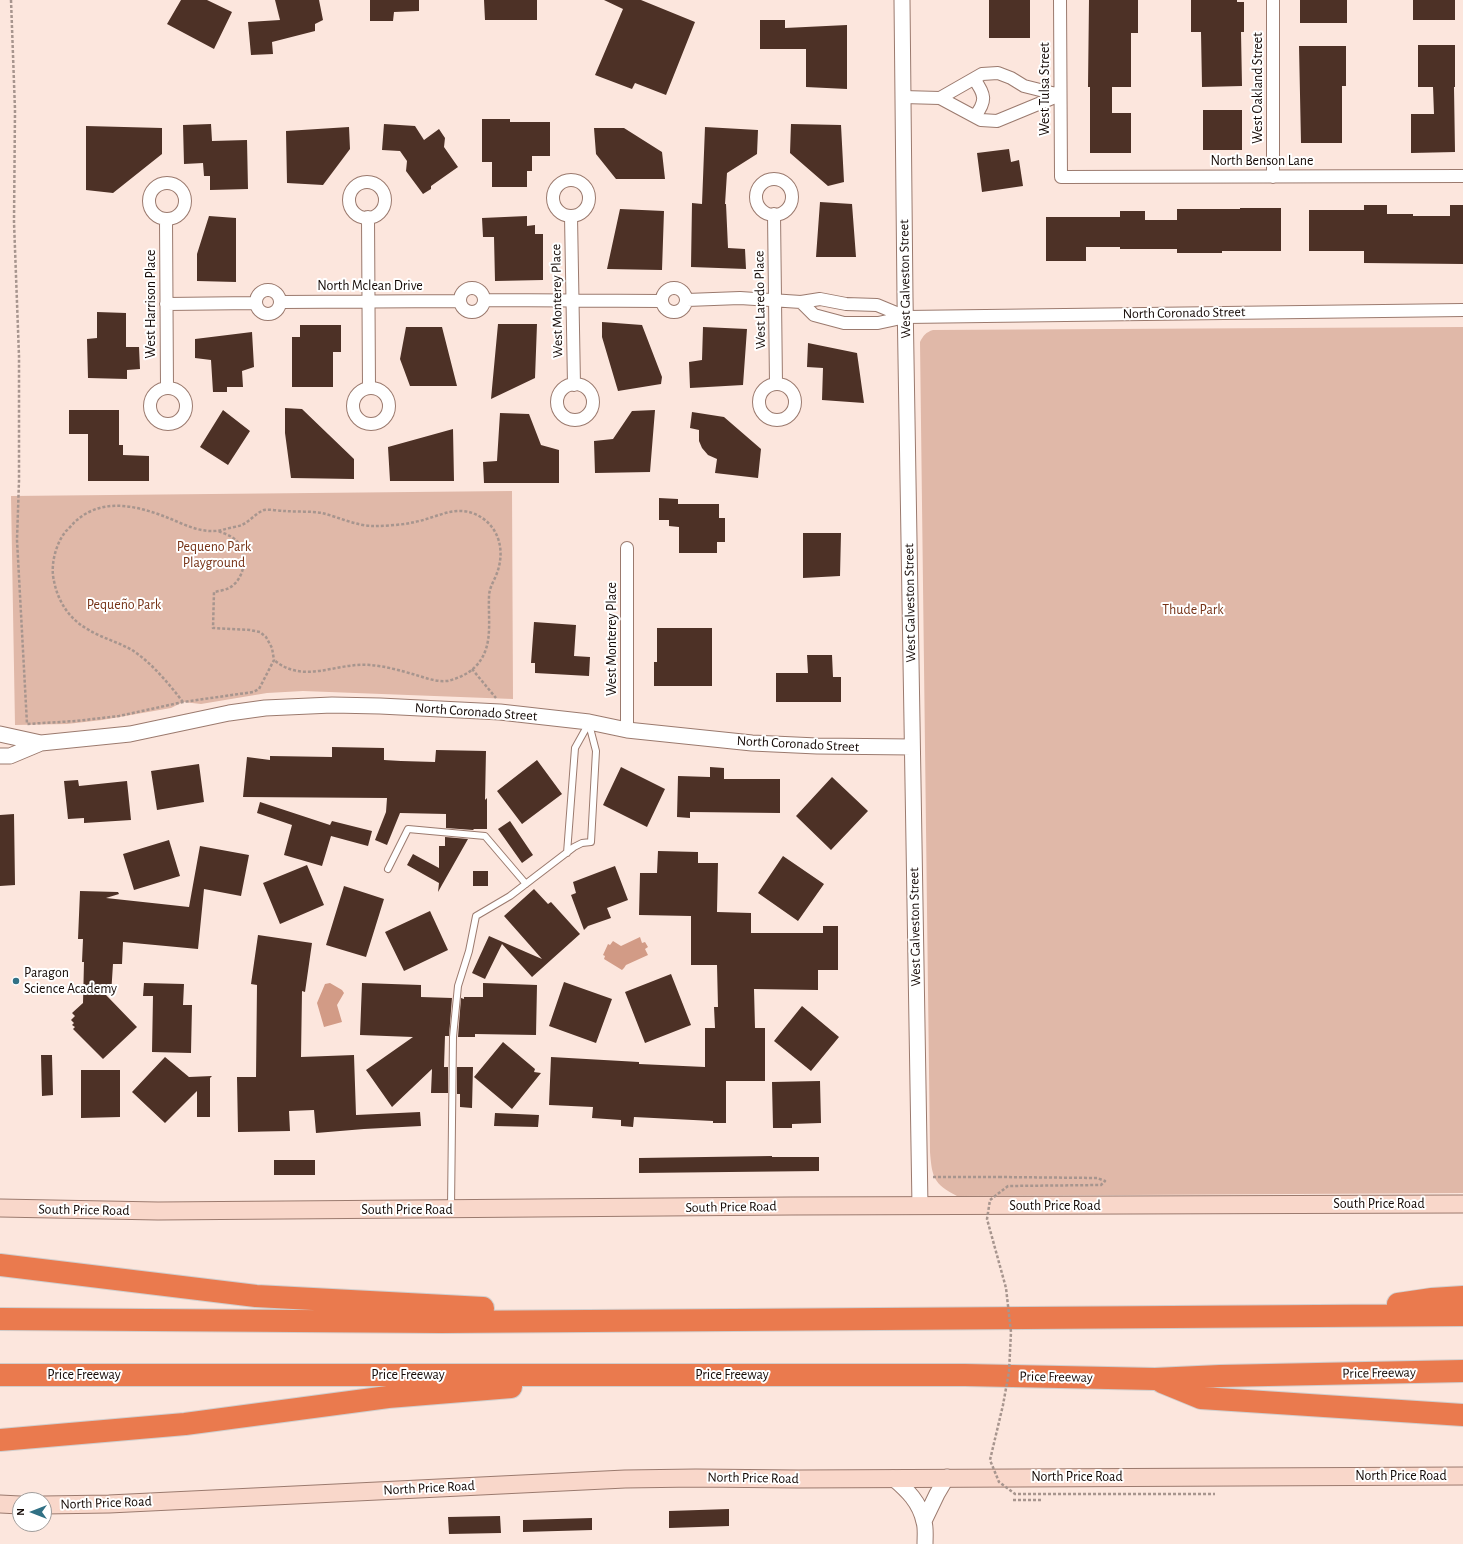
<!DOCTYPE html>
<html>
<head>
<meta charset="utf-8">
<style>
  body { margin:0 }
  #map { position:relative; width:1463px; height:1544px; overflow:hidden; background:#fce6dd; font-family:"Alegreya Sans",sans-serif }
  canvas { display:block }
  .north { position:absolute; left:12px; top:1492px; width:40px; height:40px; box-sizing:border-box; background:#fff; border:1px solid #a19d9b; border-radius:50%; rotate:270deg; font-size:11px; font-weight:700; line-height:16px; text-align:center; color:#140905 }
  .north::after { content:''; display:block; margin:auto; width:14px; height:18px; background:#317185; clip-path:polygon(50% 0,100% 100%,50% 72%,0 100%) }
</style>
</head>
<body>
<div id="map">
<canvas width="1463" height="1544"></canvas>
<div class="north">N</div>
</div>
<script>
const ctx = document.querySelector('canvas').getContext('2d');
ctx.lineJoin = 'round';
function fill(path, color) {
  ctx.fillStyle = color;
  ctx.fill(path, 'evenodd');
}
function stroke(path, color, width, dash) {
  ctx.strokeStyle = color;
  ctx.lineWidth = width;
  ctx.lineCap = dash ? 'butt' : 'round';
  ctx.setLineDash(dash || []);
  ctx.stroke(path);
}
function drawText(font, color, halo, rows, align = 'center') {
  ctx.font = font + ' "Alegreya Sans",sans-serif';
  ctx.lineWidth = 4;
  ctx.setLineDash([]);
  ctx.textBaseline = 'middle';
  ctx.strokeStyle = halo;
  ctx.fillStyle = color;
  for (const [text, x, y, turn = 0] of rows) {
    ctx.save();
    ctx.translate(x, y);
    ctx.rotate((+turn || 0) * Math.PI / 180);
    ctx.textAlign = isNaN(turn) ? turn : align;
    if (halo) ctx.strokeText(text, 0, 0);
    ctx.fillText(text, 0, 0);
    ctx.restore();
  }
}
fill(new Path2D(`
  M1463 327V1193L957 1196C934 1184 932 1178 930 1152L920 342C923 336 926 332 933 330Z
  M512 491 513 699 303 691 267 693 201 704 183 702 171 708 102 720 67 724 15 725 11 496Z`), '#e0b8a8');
fill(new Path2D(`
  M640 937 642 943 645 942 648 947 645 949 648 955 626 965 624 968 622 970 604 959 605 956 603 955 608 944 610 945 613 941 621 946Z
  M330 983 342 990 344 993 337 1005 342 1022 324 1027 317 1003 325 984Z`), '#d29b86');
fill(new Path2D(`
  M181 0H207L232 12 214 49 167 24Z
  M275 0H319L323 20 315 24V31L272 42 273 54 251 55 248 22 280 20Z
  M370 0H419V11L394 12 393 21H370Z
  M484 0H537V20H485Z
  M604 0H641L695 22 666 95 635 83 632 89 595 75 623 9Z
  M989 0H1030V38H989Z
  M1089 0H1138V33H1131V87H1112V113H1131V153H1090V87H1088Z
  M1191 0H1237V2H1244V32H1241L1242 86 1202 87 1201 32H1191Z
  M1300 0H1347V23H1300Z
  M1413 0H1455V20H1413Z
  M760 20H785V28L847 25V89L806 87V49H760Z
  M1418 45H1455V87H1454L1455 152 1411 153V114H1434L1433 87H1418Z
  M1299 46H1346V86H1342V143H1301Z
  M1203 110H1242V150H1203Z
  M482 119H510V122H550V156H532V171H527V187H492V162H482Z
  M211 124 212 141 247 140 248 189 210 190V176H204L203 163 184 164 183 125Z
  M384 124 415 126 424 140 439 129 445 138 444 147 458 167 431 186V189L423 194 406 171 407 161 400 151 382 150Z
  M791 124 841 125 844 182 828 186 790 153Z
  M86 126 162 128V154L113 193 86 190Z
  M349 127 350 149 323 185 287 183 286 131Z
  M705 127 758 130 757 154 727 173 725 204H726L728 248 745 249 746 269 691 267 692 203 702 204Z
  M594 128H624L662 152 665 179H616L596 154Z
  M1009 149 1011 162 1019 160 1023 186 982 192 977 153Z
  M820 202 852 204 856 257H816Z
  M1364 205H1387V214H1413V216H1450V205H1463V264L1364 263V251H1309V210H1364Z
  M1240 208H1281V251H1222V253H1177V249H1120V247H1086V261H1046V217H1120V211H1145V220H1177V209H1240Z
  M620 209 664 211 662 270 607 269Z
  M209 216 236 218V282L197 281V254Z
  M527 216V226L535 225V234H543V280L495 281 494 237H483L482 218Z
  M97 312 126 313V347H139L140 369 127 370V379L88 378 87 339 97 338Z
  M602 322 642 325 662 377 661 384 618 391 602 337Z
  M498 324H537L535 378 491 399Z
  M300 325H341V352H333V387H292V337H300Z
  M406 327H442L457 386H410L400 359Z
  M703 327 747 329 743 385 690 388 689 362 702 360Z
  M252 332 254 367 242 371 243 387H227V392H213L211 360 195 358V339Z
  M808 343 857 353 864 403 822 400 823 368 807 367Z
  M285 408 302 409 354 459V479L291 478 285 433Z
  M69 410H119V445H123V455L149 456V481H88V434H69Z
  M223 410 250 431 228 465 200 447Z
  M655 410 650 472 595 473 594 441 613 439 632 411Z
  M692 412 724 417 761 449 758 478 715 473 717 459 708 455 702 448 699 441V430L690 428Z
  M500 413 529 414 541 445 559 450V483H484L483 462 497 461Z
  M453 429 454 481H390L388 447Z
  M659 498 678 499V504H719V518H725V542H717V553H679V527L669 526V520H659Z
  M803 533H841L840 576 803 578Z
  M534 622 576 625 574 656 590 657 589 676 535 673V663H531Z
  M657 628H712V686H654V662H657Z
  M807 655H832L833 677H841V702H776V673H808Z
  M332 747 384 748V760L401 761 435 762 436 750 486 751 485 800 487 798V829H474L473 830 446 828V814L400 813 387 845 375 840 386 812 387 798 243 797 247 757 270 760V756L332 757Z
  M537 760 562 794 522 824 497 791Z
  M199 764 204 802 157 810 151 771Z
  M621 767 665 789 647 827 603 805Z
  M710 767 724 768V779H780V813L690 812V818L677 817 678 776 710 777Z
  M832 777 868 811 831 850 796 816Z
  M78 780 79 786 127 781 131 820 84 823V818L68 819 64 781Z
  M260 802 330 825 332 821 372 831 368 846 331 836 322 866 284 855 292 825 257 813Z
  M14 814 15 885 0 886V815Z
  M510 821 533 855 522 863 498 829Z
  M445 837 468 839 438 892 439 883 407 865 413 854 439 868V846H445Z
  M169 840 180 876 134 890 123 854Z
  M200 846 249 855 241 896 204 889 198 949 123 942 122 964H113L111 995H106L137 1027 103 1059 73 1029 75 1027 72 1025 74 1023 71 1020 75 1016 72 1013 83 1003 84 962H82L83 939H78L80 891 118 892 119 894 106 898 189 907Z
  M658 851 698 852V863H718L717 912 751 913V933H823V926H838V970H818V990L754 989 755 1028H765V1081H726V1123H713V1121L634 1117 633 1127 621 1126V1120L592 1118 593 1107 549 1105 551 1057 639 1062V1064L705 1067V1028H715L714 1007H718L717 965H691V916L639 915 640 873H657Z
  M783 856 824 884 798 921 758 893Z
  M307 865 324 905 280 924 263 883Z
  M615 866 628 900 607 908 611 918 588 926 584 930 571 895 576 893 573 882Z
  M473 871H488V886H473Z
  M344 886 384 899 366 957 326 945Z
  M534 889 548 904 551 902 580 934 532 977 502 944 485 979 472 973 489 936 542 959 504 916Z
  M430 911 448 950 404 971 385 932Z
  M258 935 312 943 305 992 302 991 301 1057 354 1055 356 1115 420 1112 421 1126 364 1129 316 1133 314 1110 289 1111 290 1131 238 1132 237 1077H256L257 985 251 984Z
  M671 974 691 1025 645 1043 625 992Z
  M564 982 612 999 596 1043 549 1026Z
  M144 983 184 984 183 1005H192L191 1053 152 1052 153 996H143Z
  M362 983 421 985V997L452 998 449 1036H445L444 1067H448V1093H431L432 1069 392 1107 366 1070 413 1037 360 1035Z
  M483 983 537 985 536 1035 475 1034V1037H458L461 998 464 999V997H483Z
  M802 1006 839 1037 811 1071 774 1041Z
  M503 1042 535 1069 534 1072 541 1073 512 1109 474 1077Z
  M41 1055H52L53 1095 42 1096Z
  M165 1057 189 1077 212 1076 210 1078V1117H197V1091L165 1123 132 1092Z
  M457 1067H473L472 1108 460 1107V1094H457Z
  M81 1070H120V1117L81 1118Z
  M820 1081 821 1123 792 1124V1128H773L772 1082Z
  M495 1113 539 1115 538 1127 494 1126Z
  M772 1156V1157H819V1171L639 1173V1158Z
  M274 1160H315V1175H274Z
  M729 1509V1526L669 1528V1511Z
  M500 1516 501 1533 449 1534 448 1517Z
  M592 1518V1530L523 1532V1520Z`), '#4d3126');
const service = new Path2D(`
  M567 853 575 748 589 723
  M388 869 408 829 485 836 526 884
  M451 1207 453 1037 458 986 469 951 476 916 510 896 574 847 582 843 591 842 596 751 589 724`);
const minor = new Path2D(`
  M1060 0 1061 177 1463 176
  M1273 0V177
  M974 79C985 94 987 101 975 116
  M903 97 940 98 981 120 997 121 1060 95 1024 86 1011 78 998 73 982 74 940 98
  M756 197a18 18 0 1 1 36 0a18 18 0 1 1-36 0Z
  M553 198a18 18 0 1 1 36 0a18 18 0 1 1-36 0Z
  M349 200a18 18 0 1 1 36 0a18 18 0 1 1-36 0Z
  M149 201a18 18 0 1 1 36 0a18 18 0 1 1-36 0Z
  M774 214 776 384
  M571 216 574 385
  M368 217 369 388
  M166 219 167 388
  M662 300a12 12 0 1 1 24 0a12 12 0 1 1-24 0Z
  M460 300a12 12 0 1 1 24 0a12 12 0 1 1-24 0Z
  M256 302a12 12 0 1 1 24 0a12 12 0 1 1-24 0Z
  M484 300 662 301
  M687 300 740 298 801 302 820 299 846 304 877 305 906 317
  M281 302 459 301
  M801 302 814 315 844 323H878L906 317 1463 310
  M166 304 256 303
  M557 402a18 18 0 1 1 36 0a18 18 0 1 1-36 0Z
  M759 402a18 18 0 1 1 36 0a18 18 0 1 1-36 0Z
  M353 406a18 18 0 1 1 36 0a18 18 0 1 1-36 0Z
  M150 406a18 18 0 1 1 36 0a18 18 0 1 1-36 0Z
  M627 548V730`);
const tertiary = new Path2D(`
  M902 0 905 298 920 1206
  M0 734 41 743
  M0 756H10L41 743 130 734 229 713 265 708 332 705 380 706 500 712 589 722 627 730 752 743 817 746 912 747
  M893 1478C907 1490 920 1502 924 1522 926 1528 925 1537 925 1544
  M924 1521 937 1494 947 1477`);
const secondary = new Path2D(`
  M0 1208 158 1211 791 1206 1463 1204
  M0 1504 20 1505
  M44 1505 109 1504 625 1479 696 1478 798 1479 1463 1476`);
const motorway = new Path2D(`
  M0 1265 256 1296 483 1308
  M1398 1304 1432 1299 1463 1297
  M0 1319 442 1322 1463 1315
  M0 1375H965L1155 1379 1220 1376 1463 1371
  M1162 1382 1201 1398 1463 1415
  M0 1440 185 1424 388 1397 511 1387`);
stroke(service, '#9b7a6e', 8);
stroke(minor, '#9b7a6e', 14);
stroke(tertiary, '#9b7a6e', 17);
stroke(secondary, '#9b7a6e', 19);
stroke(motorway, '#d0cecd', 24);
stroke(new Path2D(`
  M11 0 15 110 14 222 19 356V481L17 540 27 724 76 721 119 716 183 702 253 692 259 689 274 660 272 648 266 637 260 632 250 630 213 628 214 592C219 591 225 590 229 588 244 580 248 557 239 544 234 536 225 534 218 531
  M472 669 496 698
  M183 702C169 684 152 663 132 650 118 642 102 638 89 630 70 620 58 602 54 581 50 565 56 543 66 531 70 528 73 523 77 520 105 496 141 507 171 519 187 526 204 534 222 530 228 528 236 527 242 525 250 521 256 513 264 510 270 509 279 511 285 511 297 512 310 511 322 513 338 517 357 526 373 526 386 526 402 525 415 522 440 517 460 501 485 520 501 533 504 554 497 573 494 581 489 588 489 597 488 622 494 648 475 667 468 674 457 679 447 681 436 682 426 678 416 675 402 671 385 666 370 665 336 662 304 685 274 660
  M933 1177H999
  M1013 1500H1041`), '#a7958e', 2.5, [3, 2]);
stroke(service, '#fff', 6);
stroke(minor, '#fff', 12);
stroke(tertiary, '#fff', 15);
stroke(secondary, '#f9d7ca', 17);
stroke(motorway, '#ea7a4e', 22);
stroke(new Path2D(`
  M999 1177 1097 1178 1105 1181 1101 1185 1008 1186 990 1200 987 1219 1006 1288 1011 1332 1009 1372 1003 1405 990 1460 999 1482 1015 1494H1215`), '#a7958e', 2.5, [3, 2]);
for (const [x, y, r, color] of [
  [16,981,4,"#317185"]
]) {
  const dot = new Path2D();
  dot.arc(x, y, r, 0, 2 * Math.PI);
  ctx.fillStyle = color;
  ctx.fill(dot);
  stroke(dot, '#fff', 1.5);
}
drawText('14px', '#140905', '#fff', [
  ["West Oakland Street",1258,88,-90],
  ["West Tulsa Street",1045,89,-90],
  ["North Benson Lane",1262,161],
  ["West Galveston Street",905,279,-91],
  ["North Mclean Drive",370,286],
  ["West Laredo Place",760,300,-91],
  ["West Monterey Place",557,301,-91],
  ["West Harrison Place",151,304,-90],
  ["North Coronado Street",1184,313,-1],
  ["West Galveston Street",910,603,-91],
  ["West Monterey Place",612,639,-90],
  ["North Coronado Street",476,712,4],
  ["North Coronado Street",798,744,3],
  ["West Galveston Street",915,927,-91],
  ["South Price Road",1379,1204],
  ["South Price Road",1055,1206],
  ["South Price Road",731,1207,-1],
  ["South Price Road",84,1210,1],
  ["South Price Road",407,1210],
  ["Price Freeway",1379,1373,-1],
  ["Price Freeway",84,1375],
  ["Price Freeway",408,1375],
  ["Price Freeway",732,1375],
  ["Price Freeway",1056,1377,1],
  ["North Price Road",1401,1476],
  ["North Price Road",1077,1477],
  ["North Price Road",753,1478,1],
  ["North Price Road",429,1488,-3],
  ["North Price Road",106,1503,-2]
]);
drawText('14px', '#763317', '#fff', [
  ["Pequeno Park",214,547],
  ["Playground",214,563],
  ["Pequeño Park",124,605],
  ["Thude Park",1193,610]
]);
drawText('14px', '#140905', '#fff', [
  ["Paragon",24,973],
  ["Science Academy",24,989]
], 'left');
</script>
</body>
</html>
